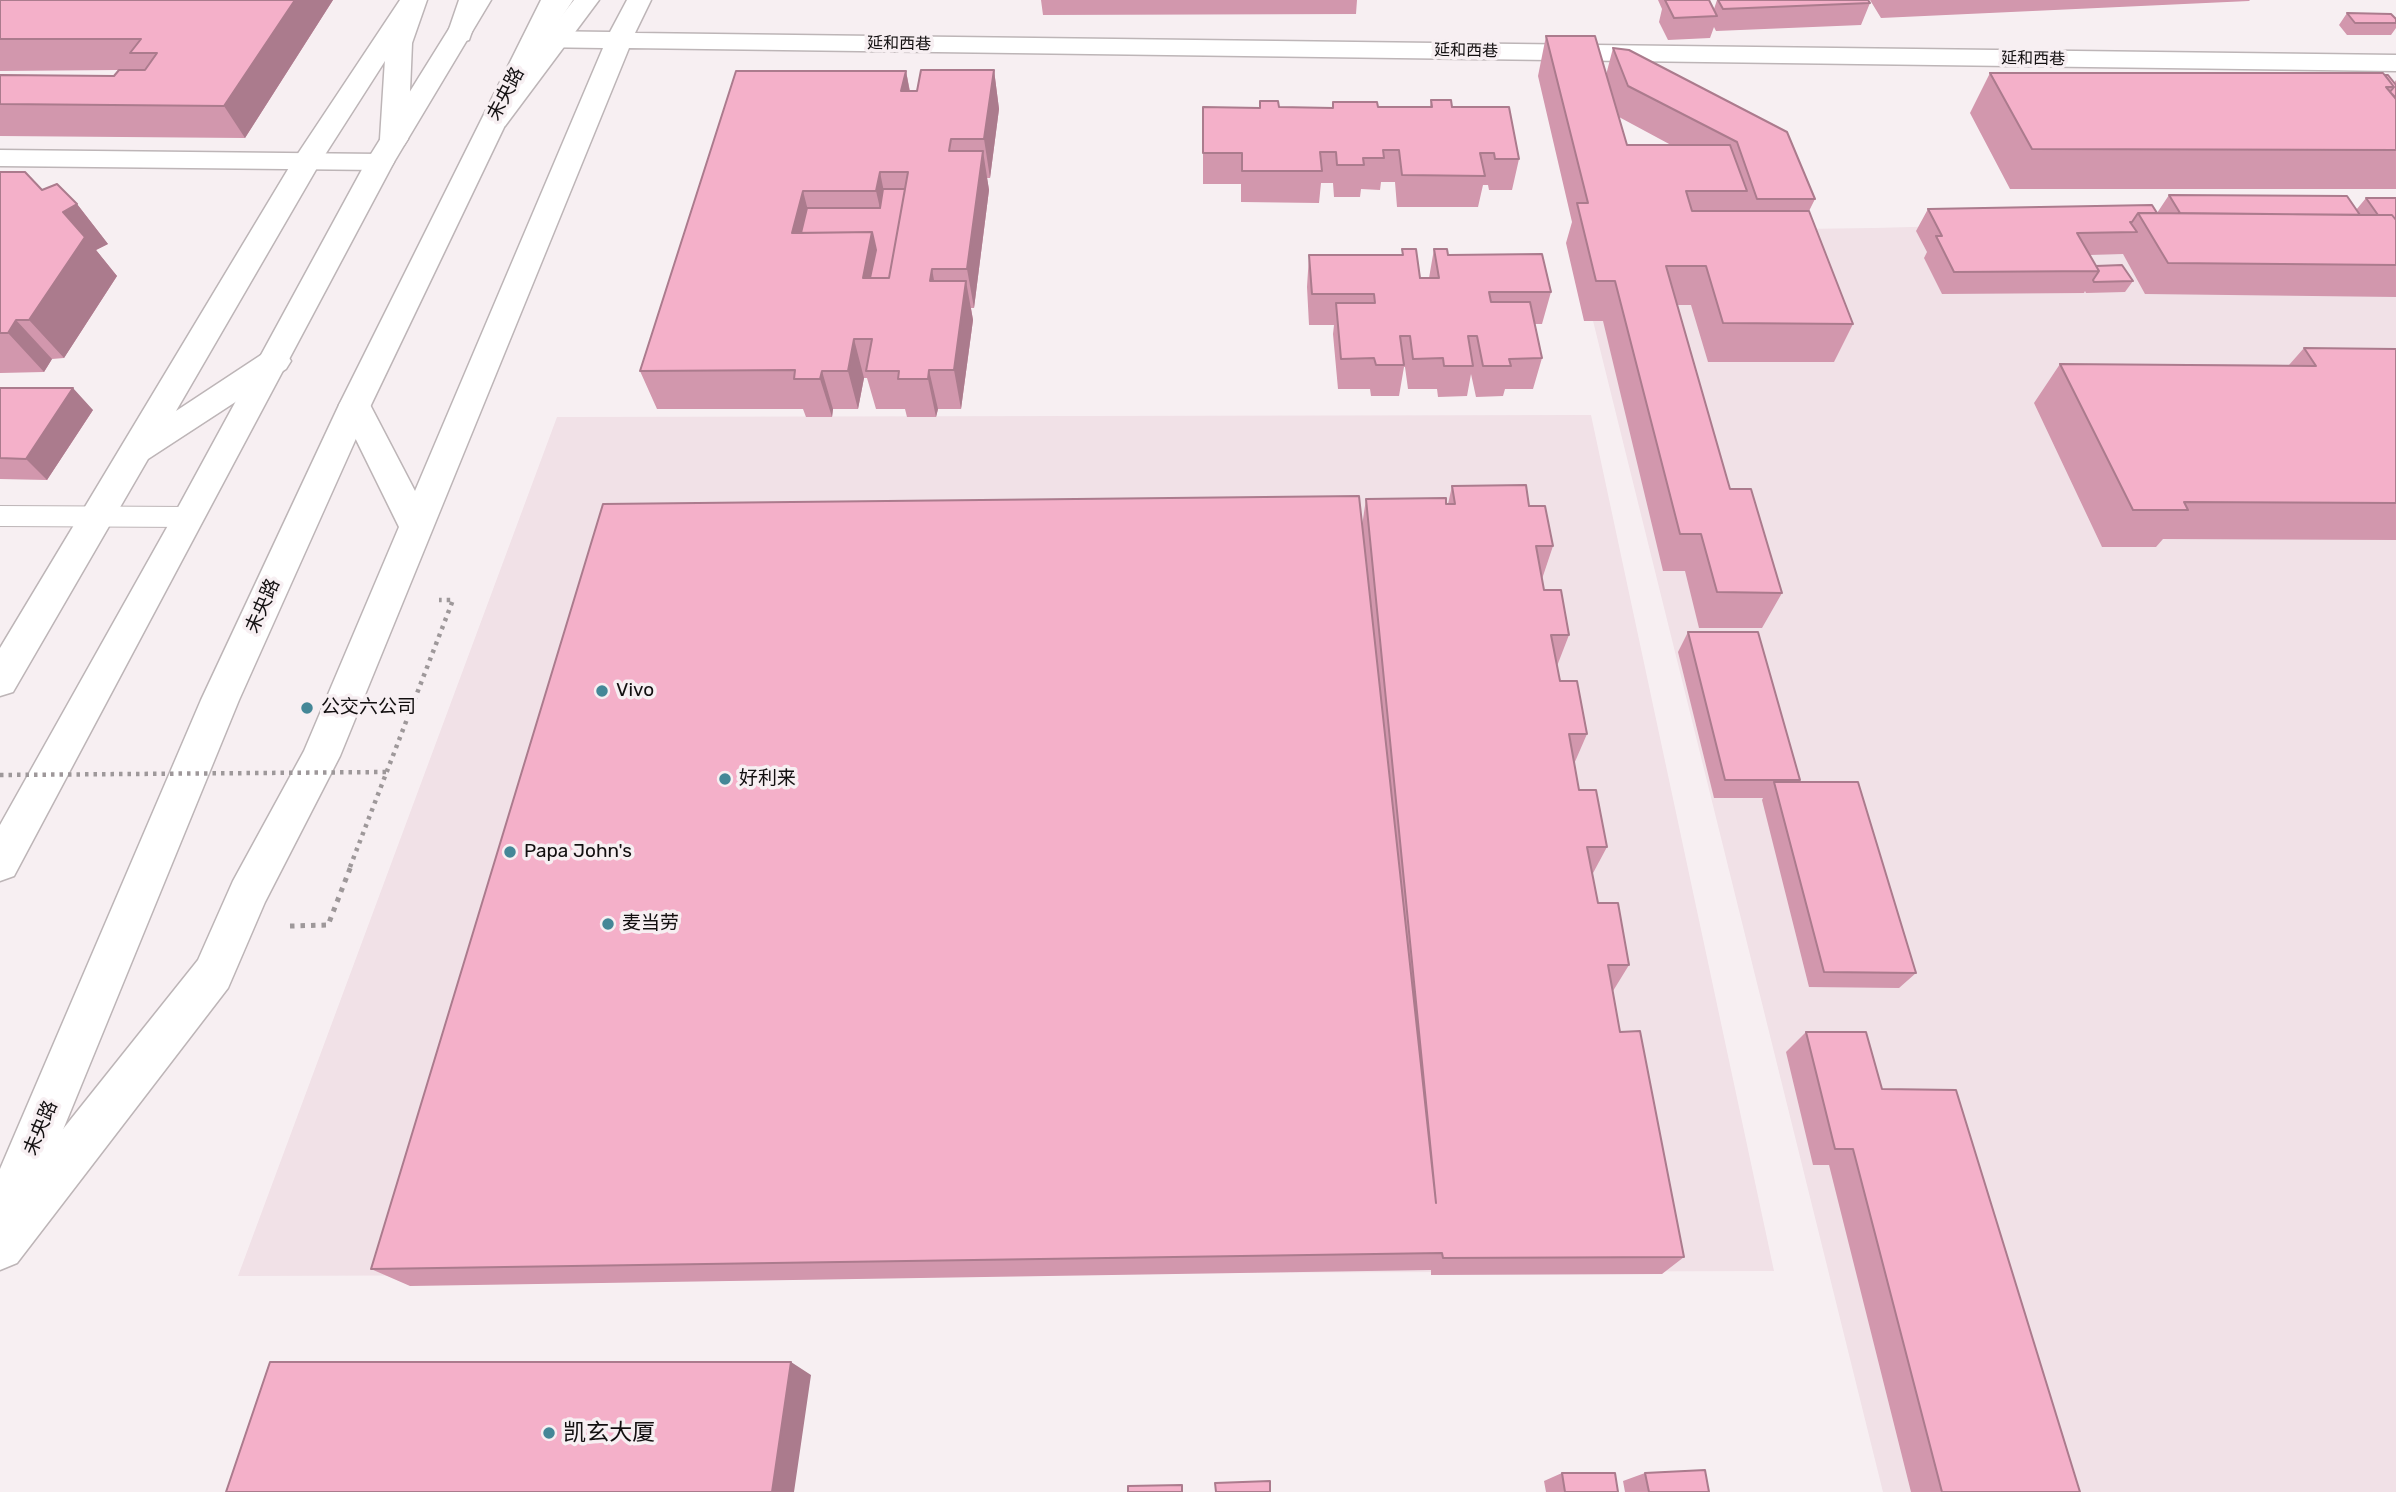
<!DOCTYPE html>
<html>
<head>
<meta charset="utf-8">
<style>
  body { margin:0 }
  canvas { display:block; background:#f7eff2 }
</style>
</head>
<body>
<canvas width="2396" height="1492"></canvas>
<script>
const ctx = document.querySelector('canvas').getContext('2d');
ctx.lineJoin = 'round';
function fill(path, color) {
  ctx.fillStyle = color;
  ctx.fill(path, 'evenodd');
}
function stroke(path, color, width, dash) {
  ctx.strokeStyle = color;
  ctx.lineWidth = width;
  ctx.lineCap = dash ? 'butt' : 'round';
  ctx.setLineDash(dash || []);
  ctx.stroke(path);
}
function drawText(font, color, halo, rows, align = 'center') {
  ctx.font = font + ' Rubik,"Noto Sans SC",sans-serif';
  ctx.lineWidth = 7;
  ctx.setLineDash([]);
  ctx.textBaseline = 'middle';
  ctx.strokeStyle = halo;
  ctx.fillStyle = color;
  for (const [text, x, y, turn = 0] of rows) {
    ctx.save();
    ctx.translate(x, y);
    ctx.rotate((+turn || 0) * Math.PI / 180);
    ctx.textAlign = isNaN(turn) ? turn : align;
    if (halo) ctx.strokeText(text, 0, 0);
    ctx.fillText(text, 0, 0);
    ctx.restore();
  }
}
fill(new Path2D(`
  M2396 214V1492H1883L1571 232 1874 228Z
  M1591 415 1774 1271 238 1276 557 417Z`), '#f1e1e7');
const lane = new Path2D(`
  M0 506 190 507 199 510 203 517 199 524 190 527 0 526Z`);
const street = new Path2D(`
  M400 0H424L321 161 176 411 264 353 275 350 286 353 291 361 286 369 148 459 13 692 0 696V648L293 161Z
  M627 0H651L635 33 2396 55V71L629 48 340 756 265 902 228 988 17 1263 0 1270V1208L198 960 233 881 304 751 399 527 339 405 344 397 355 394 366 397 415 491 603 48 535 47 526 44 522 39 526 34 535 31 610 32Z`);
const secondary = new Path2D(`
  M403 0H427L412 43 408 139 404 145 394 147 384 145 380 139 386 43Z
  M574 0H599L505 126 495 128 485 126 482 120 485 114Z
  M0 150 380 154 390 156 394 162 390 168 380 170 0 166Z`);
const primary = new Path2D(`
  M467 0H491L394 162 14 876 0 881V825L175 513 366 162Z
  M541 0H565L371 405 239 700 17 1242 0 1249V1169L201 700 339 405Z`);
const highway = new Path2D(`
  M459 0H483L469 40 460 43 451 40 447 35Z
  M549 0H573L544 44 535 47 526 44 522 39Z`);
stroke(lane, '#bdb5b7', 2);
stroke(street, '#bdb5b7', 3);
stroke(secondary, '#bdb5b7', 3);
stroke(primary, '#bdb5b7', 3);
stroke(highway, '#bdb5b7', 3);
stroke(new Path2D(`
  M350 867 453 600H439`), '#9e989a', 4.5, [3.5, 5]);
stroke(new Path2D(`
  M290 926 328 925 351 866`), '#9e989a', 5, [4.5, 6]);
fill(lane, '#fff');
fill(street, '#fff');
fill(secondary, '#fff');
fill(primary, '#fff');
fill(highway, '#fff');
stroke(new Path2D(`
  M0 775 387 772`), '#9e989a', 4.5, [3.5, 5]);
fill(new Path2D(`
  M0 0H333L245 138 0 136V75L114 76 118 70 0 71Z
  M1041 0H1357L1356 14 1043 15Z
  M1658 0H1709L1714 9 1717 0H1868L1870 3 1861 25 1716 31 1714 27 1710 38 1668 40 1659 22 1662 9Z
  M1870 0H2250L2249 1 1881 18Z
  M2347 13 2396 19V28L2391 35H2347L2339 25Z
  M1546 36 1606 75 1613 48 1815 199 1809 211 1853 324 1834 362H1708L1691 305H1677L1730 489 1782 593 1762 628H1699L1685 571H1663L1603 321H1584L1566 243 1572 222 1538 76ZM1619 117 1671 145H1627Z
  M994 70 999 109 990 178H987L989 190 974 308H971L973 320 961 409H938L936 417H907L905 409H876L867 378H864L858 409H833L832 417H806L803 409H657L640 371 906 71 910 91H917Z
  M1990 73 2394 83 2396 80V189H2010L1970 113Z
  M1431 100 1452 107 1519 159 1512 190H1489L1488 185H1483L1478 207H1397L1395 182H1381L1380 190 1361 189 1360 197H1334L1333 183H1321L1319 203 1241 202V184H1203V107L1332 108 1333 102 1378 107H1430Z
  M0 172 77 204 108 244 96 250 117 276 64 358 52 359 44 372 0 373Z
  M2169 195 2356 210 2366 198H2396V297L2145 294 2123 254 2090 255 2096 266 2133 281 2125 292 2086 293 2085 291 2084 293 1942 294 1924 258 1927 252 1916 231 1928 209 2157 213Z
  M1402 249 1420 278H1429L1434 249 1551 292 1542 324H1534L1542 358 1533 389H1505L1503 396 1476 397 1471 374 1467 396 1438 397 1437 389H1408L1405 367H1404L1399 396H1371L1370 389H1338L1333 334 1334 325H1309L1307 287 1309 255H1402Z
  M2304 348 2396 349V540L2163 539 2156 547H2102L2034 403 2060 364 2289 365Z
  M0 388 93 410 47 480 0 479Z
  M1452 486 1529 506 1553 546 1542 579 1544 590 1569 635 1557 666 1560 681 1587 734 1574 764 1579 790 1607 847 1592 875 1598 903 1629 965 1613 991 1620 1032 1684 1257 1662 1274 1431 1275V1270L410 1286 371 1269 1362 526 1366 499 1448 504Z
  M1688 632 1800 780 1798 782 1916 973 1899 988 1809 987 1762 800 1763 798H1714L1678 652Z
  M1806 1032 1882 1089 2080 1492H1911L1829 1165H1813L1786 1052Z
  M1562 1473 1618 1492H1546L1544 1481Z
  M1645 1473 1709 1492H1625L1623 1481Z`), '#d297ad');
fill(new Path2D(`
  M295 0H333L245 138 224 106Z
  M994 70 999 109 990 178 984 139Z
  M906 71 913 110 901 91Z
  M983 151 989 190 974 308 967 269Z
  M880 172 888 212 885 230 876 191Z
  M803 191 813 230 809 250 792 233Z
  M77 204 108 244 96 250 117 276 64 358 29 320 63 212Z
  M872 232 881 272 877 295 863 278Z
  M932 269 939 308 930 281Z
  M966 281 973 320 961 409 954 370Z
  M16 320 52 359 44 372 8 333Z
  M854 339 864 378 858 409 848 371Z
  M929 370 938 409 936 417 928 379Z
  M822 371 833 409 832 417 820 379Z
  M73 388 93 410 47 480 26 459Z
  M791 1362 811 1375 794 1492H772Z`), '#ab7b8d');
const building = new Path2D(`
  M0 0H295L224 106 0 104V75L114 76 119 70H145L157 53H130L141 39H0Z
  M1665 0H1709L1717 16 1674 18Z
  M1718 0H1868L1870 3 1723 9Z
  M2347 13 2391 14 2396 19V23H2355Z
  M1546 36H1595L1627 145H1730L1747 191H1686L1692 211H1809L1853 324 1723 323 1706 266H1666L1730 489H1751L1782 593 1717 592 1701 534H1680L1615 281H1596L1577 203H1588Z
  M1613 48 1629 50 1787 132 1815 199H1757L1737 142 1628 86Z
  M921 70H994L984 139H951L949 151H983L967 269H932L930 281H966L954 370H929L928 379H898L899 371H866L872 339H854L848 371H822L820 379H794L795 370 640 371 736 71H906L901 91H917ZM880 172H908L889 278H863L872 232 792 233 803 191H876Z
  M1990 73H2383L2394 87H2386L2396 99V150L2032 149Z
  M2385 75H2388L2396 85V98L2390 92 2394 87Z
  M1431 100H1451L1452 107H1509L1519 159H1495L1494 153H1480L1485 176 1402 175 1399 150H1383L1384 158H1363L1364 165H1337L1336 152H1320L1322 171H1242V153H1203V107L1260 108V101H1278L1279 107 1333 108V102H1377L1378 107H1432Z
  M0 172H25L42 190 57 184 77 204 63 212 85 237 29 320H16L8 333H0Z
  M883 189H905L889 278H870L876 250 872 232 801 233 807 208H880Z
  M2169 195 2347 196 2360 215 2180 213Z
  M2366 198H2396V220L2392 215H2378Z
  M2152 205 2157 213H2138L2132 222H2130L2137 232 2077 233 2099 271 1954 272 1936 236H1942L1928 209Z
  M2138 213 2392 215 2396 220V265L2168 263Z
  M1402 249H1416L1420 278H1439L1434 249H1447L1448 255 1542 254 1551 292H1489L1491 302H1530L1542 358 1509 359 1511 366H1483L1477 336H1468L1473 366H1444L1443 358 1413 359 1410 336H1400L1404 365H1376L1374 358 1341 359 1336 303H1375L1374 294H1312L1309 255H1403Z
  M2122 265 2133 281 2094 282 2093 280 2099 271 2096 266Z
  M2304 348 2396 349V503L2184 502 2188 510H2133L2060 364 2316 366Z
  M0 388H73L26 459 0 458Z
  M1526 485 1529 506H1545L1553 546H1536L1544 590H1561L1569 635H1551L1560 681H1577L1587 734H1569L1579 790H1596L1607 847H1587L1598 903H1618L1629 965H1608L1620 1032 1640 1031 1684 1257 1443 1258 1442 1253 371 1269 603 504 1359 496 1436 1203 1366 499 1446 498V504H1455L1452 486Z
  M1688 632H1758L1800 780H1725Z
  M1774 782H1858L1916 973 1824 972Z
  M1806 1032H1866L1882 1089 1956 1090 2080 1492H1942L1853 1149H1835Z
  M270 1362H791L772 1492H226Z
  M1705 1470 1709 1492H1649L1645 1473Z
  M1562 1473H1615L1618 1492H1565Z
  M1270 1481V1492H1216L1215 1483Z
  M1182 1485V1492H1128V1486Z`);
fill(building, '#f4b0c9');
stroke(building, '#ab7b8d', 2);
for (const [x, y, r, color] of [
  [602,691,7,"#448797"],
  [307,708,7,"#448797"],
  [725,779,7,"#448797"],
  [510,852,7,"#448797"],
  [608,924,7,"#448797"],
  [549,1433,7,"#448797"]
]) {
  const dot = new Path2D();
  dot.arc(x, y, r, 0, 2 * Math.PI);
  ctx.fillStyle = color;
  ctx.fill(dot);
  stroke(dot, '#f7eff2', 2.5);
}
drawText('16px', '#120f10', '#f7eff2', [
  ["延和西巷",899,44,1],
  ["延和西巷",1466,51,1],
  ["延和西巷",2033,59,1]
]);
drawText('19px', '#120f10', '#f7eff2', [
  ["未央路",506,94,-62],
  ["未央路",263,606,-66],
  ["未央路",41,1128,-67]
]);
drawText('19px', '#120f10', '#f7eff2', [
  ["Vivo",616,691],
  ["公交六公司",321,708],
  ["好利来",739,779],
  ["Papa John's",524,852],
  ["麦当劳",622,924]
], 'left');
drawText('23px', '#120f10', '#f7eff2', [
  ["凯玄大厦",563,1433]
], 'left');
</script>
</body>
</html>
